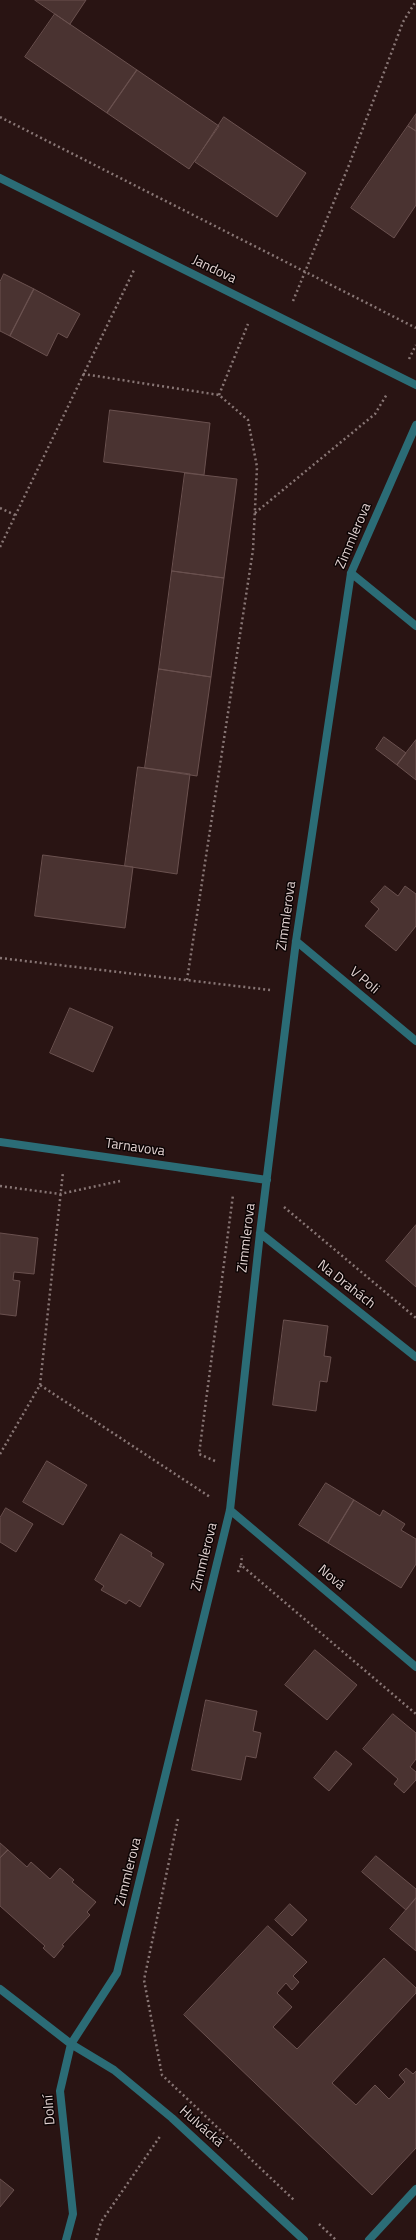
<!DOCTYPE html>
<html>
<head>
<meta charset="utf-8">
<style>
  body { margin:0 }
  canvas { display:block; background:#291413 }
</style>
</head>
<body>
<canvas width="416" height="2240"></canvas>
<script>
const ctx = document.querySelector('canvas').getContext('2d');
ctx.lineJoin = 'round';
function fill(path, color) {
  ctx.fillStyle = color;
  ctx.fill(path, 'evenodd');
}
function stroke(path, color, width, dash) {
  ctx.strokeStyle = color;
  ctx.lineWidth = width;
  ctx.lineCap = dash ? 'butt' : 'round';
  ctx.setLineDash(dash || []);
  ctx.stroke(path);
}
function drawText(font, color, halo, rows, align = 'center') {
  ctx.font = font + ' "Titillium Web",sans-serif';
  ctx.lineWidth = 3;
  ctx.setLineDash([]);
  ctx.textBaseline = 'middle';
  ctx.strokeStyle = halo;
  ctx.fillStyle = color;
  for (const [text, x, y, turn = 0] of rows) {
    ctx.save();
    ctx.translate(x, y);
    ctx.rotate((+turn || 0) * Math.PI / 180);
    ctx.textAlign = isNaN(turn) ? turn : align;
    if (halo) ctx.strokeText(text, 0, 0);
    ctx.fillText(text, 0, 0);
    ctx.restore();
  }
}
const building = new Path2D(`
  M35 0H86L70 24Z
  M55 14 137 70 107 113 25 57Z
  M137 70 219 126 189 169 107 113Z
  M416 114V131L408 126Z
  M224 117 306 173 277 217 195 162Z
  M408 126 416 131V205L394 238 351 208Z
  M4 274 34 289 10 336 0 331V282Z
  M34 289 80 314 67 338 58 333 47 356 10 336Z
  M110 410 210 423 204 475 104 462Z
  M185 473 237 479 224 578 172 571Z
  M172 571 224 578 211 677 159 669Z
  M159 669 211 677 197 776 145 768Z
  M384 737 406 753 397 765 376 749Z
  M416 740V780L397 765Z
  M138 767 190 774 177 874 125 866Z
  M43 855 133 867 125 928 35 916Z
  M385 886 398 896 405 886 416 894V926L396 951 365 926 379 909 371 902Z
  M70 1008 113 1027 93 1072 50 1053Z
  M416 1225V1287L386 1261Z
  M0 1233 38 1238 34 1274 14 1272 13 1280 20 1281 16 1316 0 1314Z
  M284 1320 328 1326 324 1356 331 1357 327 1382 320 1381 316 1411 273 1405Z
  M47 1461 87 1485 63 1525 23 1502Z
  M326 1483 354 1500 328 1543 299 1525Z
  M354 1500 380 1516 383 1510 405 1524 401 1530 416 1539V1564L401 1588 328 1543Z
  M6 1508 33 1524 16 1552 0 1542V1518Z
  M121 1534 152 1553 151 1556 164 1564 140 1607 129 1600 126 1604 101 1590 104 1586 95 1580Z
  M315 1650 357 1685 327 1720 285 1685Z
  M206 1700 257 1711 253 1731 261 1733 256 1758 246 1756 241 1780 192 1770Z
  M393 1714 416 1733V1759L410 1767 416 1772V1780L404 1793 394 1784 398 1779 363 1749Z
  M336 1751 352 1764 329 1791 314 1778Z
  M0 1843 8 1850 0 1858Z
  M8 1850 27 1867 31 1862 50 1879 60 1868 74 1880 72 1882 96 1902 87 1912 90 1915 62 1945 64 1946 54 1958 43 1948 45 1946 0 1906V1858Z
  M376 1856 416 1889V1898L406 1910 362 1872Z
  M416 1898V1951L390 1929Z
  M290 1904 307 1920 292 1936 275 1920Z
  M268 1926 307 1962 293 1976 299 1982 292 1990 286 1983 277 1993 292 2007 273 2027 297 2049 384 1958 416 1988V1993L332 2083 356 2105 375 2085 389 2099 405 2082 399 2075 406 2068 413 2074 416 2071V2148L372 2195 184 2015Z
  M0 2179 14 2190 0 2207Z`);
fill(building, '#4a3331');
stroke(building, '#6a514f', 1);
stroke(new Path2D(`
  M0 117 416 328
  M293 301 349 165 403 22 416 1
  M409 359 416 345
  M83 374 219 395 248 420 257 467 253 550 187 980
  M219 395 248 324
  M0 508 15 515
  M255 513 375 414 387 394
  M0 547 135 268
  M0 958 270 990
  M0 1186 60 1194 120 1181
  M284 1207 416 1318
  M40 1385 63 1172
  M0 1454 40 1385 210 1497
  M215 1461 199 1454 233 1195
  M241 1565 242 1555
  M238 1572 241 1565 416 1714
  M178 1819 144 1980 162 2075 294 2200
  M319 2224 336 2240
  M96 2240 101 2222 161 2135`), '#887675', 2.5, [2, 3]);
stroke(new Path2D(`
  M0 178 416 385
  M351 573 416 626
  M296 941 416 1041
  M0 1142 267 1180
  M260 1233 416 1357
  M230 1510 416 1667
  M0 1989 71 2044 114 2070 172 2118 304 2240
  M66 2240 73 2214 60 2091 71 2044 117 1973 230 1510 260 1233 296 941 351 573 416 425
  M369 2240 416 2189`), '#2b6c76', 8);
drawText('14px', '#e2d2d1', '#0c0404', [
  ["Jandova",214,270,26],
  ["Zimmlerova",354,536,-67],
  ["Zimmlerova",287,916,-82],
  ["V Poli",364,981,40],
  ["Tarnavova",135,1148,8],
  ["Zimmlerova",247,1238,-83],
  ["Na Drahách",346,1285,38],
  ["Zimmlerova",205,1557,-76],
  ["Nová",331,1578,40],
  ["Zimmlerova",129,1872,-76],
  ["Dolní",50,2110,-94],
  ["Hulvácká",201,2127,42]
]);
</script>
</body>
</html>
